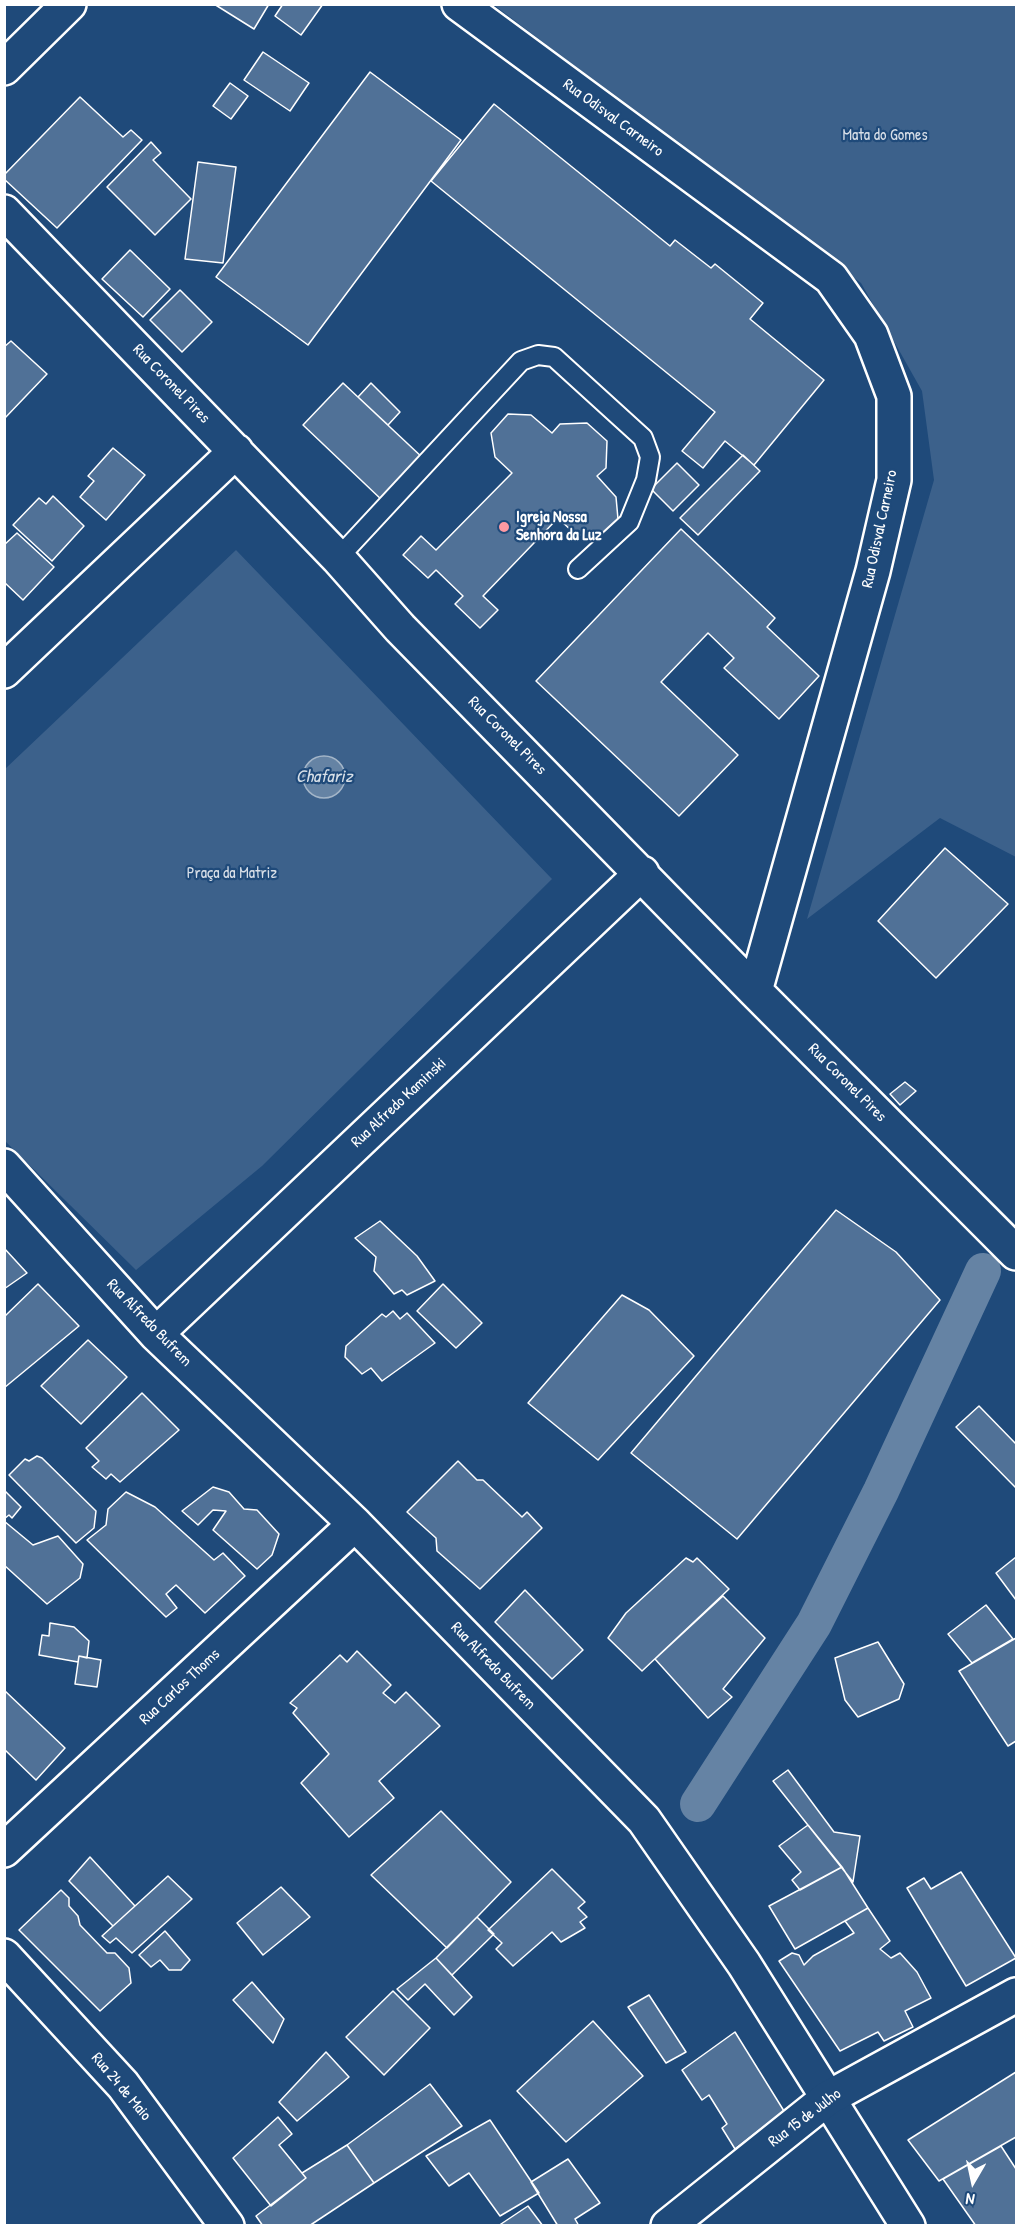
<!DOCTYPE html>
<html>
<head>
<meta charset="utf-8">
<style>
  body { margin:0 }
  #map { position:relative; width:1021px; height:2230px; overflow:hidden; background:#1f4a7a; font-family:"Patrick Hand",sans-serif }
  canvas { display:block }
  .frame { position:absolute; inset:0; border:6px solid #fff; pointer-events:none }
  .north { position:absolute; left:943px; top:2152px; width:60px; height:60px; -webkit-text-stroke:4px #1f4a7a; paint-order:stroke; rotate:189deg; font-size:16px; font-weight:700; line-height:24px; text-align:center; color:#fff }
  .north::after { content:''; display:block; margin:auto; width:21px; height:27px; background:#fff; clip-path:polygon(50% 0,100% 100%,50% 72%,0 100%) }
</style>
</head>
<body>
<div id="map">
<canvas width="1021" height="2230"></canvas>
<div class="frame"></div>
<div class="north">N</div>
</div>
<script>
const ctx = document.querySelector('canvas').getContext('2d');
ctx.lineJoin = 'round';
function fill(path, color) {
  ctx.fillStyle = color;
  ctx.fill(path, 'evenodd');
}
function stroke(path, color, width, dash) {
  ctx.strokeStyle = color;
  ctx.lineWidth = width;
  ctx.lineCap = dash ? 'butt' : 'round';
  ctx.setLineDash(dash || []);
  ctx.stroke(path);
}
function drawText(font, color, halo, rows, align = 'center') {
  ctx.font = font + ' "Patrick Hand",sans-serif';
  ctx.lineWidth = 4.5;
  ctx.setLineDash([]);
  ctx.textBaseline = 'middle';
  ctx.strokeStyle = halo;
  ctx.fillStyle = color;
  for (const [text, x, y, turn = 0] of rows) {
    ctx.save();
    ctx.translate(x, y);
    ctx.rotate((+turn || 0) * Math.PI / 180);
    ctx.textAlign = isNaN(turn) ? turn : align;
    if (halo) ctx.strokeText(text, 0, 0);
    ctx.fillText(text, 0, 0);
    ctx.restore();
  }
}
fill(new Path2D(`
  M494 5H1016V857L940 818 807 919 934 480 922 391 861 283Z
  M236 550 552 879 262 1166 136 1270 5 1141V769Z`), '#3c618b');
const water = new Path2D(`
  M303 777a21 21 0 1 1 42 0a21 21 0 1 1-42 0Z`);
fill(water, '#6583a4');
stroke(water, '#a3b5c8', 1.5);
stroke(new Path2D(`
  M698 1804 814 1624 881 1491 983 1271`), '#6583a4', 36);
const building = new Path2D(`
  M214 4H269L254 29Z
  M283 4H323L301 35 275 16Z
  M263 52 309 83 290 111 244 80Z
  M370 72 461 140 308 345 216 277Z
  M230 83 248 96 231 119 213 106Z
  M80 97 123 137 131 130 142 140 57 228 4 179V175Z
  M494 104 670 246 675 240 711 268 715 264 763 303 750 319 824 380 754 465 725 441 703 468 682 451 715 412 431 181Z
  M151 142 161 153 153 160 191 199 155 235 107 187Z
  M198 162 236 167 223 263 185 259Z
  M130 250 170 289 143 317 102 279Z
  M180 290 212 322 182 352 150 320Z
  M11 341 47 374 4 419V347Z
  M343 383 424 459 384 502 303 425Z
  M371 383 400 412 388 425 358 397Z
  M508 414 531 415 552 433 560 424 587 423 607 441 606 468 597 476 616 497 618 519 599 538 575 534 558 518 483 596 498 610 480 628 455 604 463 596 436 570 428 578 403 555 421 536 436 550 512 473 495 457 491 433Z
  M113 448 145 475 106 520 80 497 94 481 88 476Z
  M743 455 760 471 698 535 680 518Z
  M677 463 699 485 673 511 651 489Z
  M53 496 84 526 52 561 13 525 39 498 46 504Z
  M681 529 775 618 767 627 819 676 779 719 724 668 734 658 708 633 661 682 738 755 679 816 536 681Z
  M17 533 54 567 23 600 4 582V545Z
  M945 848 1008 904 936 978 878 921Z
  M905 1082 916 1091 900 1105 890 1094Z
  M836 1210 896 1252 940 1300 737 1539 631 1453Z
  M380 1221 417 1256 435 1281 407 1295 402 1290 394 1294 374 1271 376 1257 355 1238Z
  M4 1248 27 1273 4 1289Z
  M38 1284 79 1326 4 1388V1317Z
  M443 1284 482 1323 456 1348 417 1311Z
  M622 1295 649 1310 694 1356 598 1460 528 1403Z
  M393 1311 400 1319 407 1313 435 1343 382 1381 371 1368 362 1374 345 1357 346 1346 382 1314 386 1317Z
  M88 1340 127 1377 81 1424 41 1386Z
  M142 1393 179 1430 120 1482 111 1474 106 1479 92 1467 99 1461 86 1448Z
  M979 1406 1016 1444V1488L956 1427Z
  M37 1456 42 1458 96 1511 94 1528 76 1543 9 1475 25 1459 29 1461Z
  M458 1461 477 1480H483L522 1517 527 1512 542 1528 480 1589 437 1551 436 1538 407 1512Z
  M213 1487 229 1492 244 1509 257 1510 279 1534 272 1555 257 1569 213 1530 226 1511 213 1510 198 1525 182 1511Z
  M4 1490 21 1507 12 1518 9 1515 4 1519Z
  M126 1492 155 1507 214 1560 223 1553 245 1576 205 1613 176 1585 166 1594 177 1608 166 1617 87 1540 106 1525 108 1509Z
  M4 1521 33 1545 58 1536 83 1564 80 1578 47 1604 4 1565Z
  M1016 1557V1600L996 1573Z
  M686 1558 693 1562 697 1558 729 1589 642 1671 608 1638 626 1613Z
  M525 1590 583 1650 552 1679 495 1622Z
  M723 1596 765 1638 723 1689 732 1697 708 1718 655 1659Z
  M986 1605 1013 1639 972 1663 948 1634Z
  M50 1623 74 1627 89 1641 87 1658 79 1656 78 1662 39 1655 42 1635 49 1636Z
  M1016 1638V1741L1008 1746 959 1671Z
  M878 1642 904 1684 899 1699 858 1717 845 1700 835 1658Z
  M357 1651 391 1685 383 1693 395 1703 406 1692 440 1726 379 1781 394 1798 349 1837 301 1783 329 1754 293 1713 297 1708 290 1703 340 1655 347 1662Z
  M79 1656 101 1660 97 1687 75 1684Z
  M4 1690 65 1748 36 1780 4 1749Z
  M788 1770 834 1832 860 1836 853 1882 773 1781Z
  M441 1811 511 1882 447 1948 371 1875Z
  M808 1825 842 1867 800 1890 792 1880 801 1872 779 1846Z
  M90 1857 135 1906 113 1926 69 1881Z
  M842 1867 868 1908 795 1949 769 1906Z
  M552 1869 585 1902 578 1908 587 1917 580 1922 585 1928 561 1942 552 1932 513 1966 496 1949 502 1943 488 1930Z
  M961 1872 1016 1958 966 1986 907 1888 924 1878 931 1889Z
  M168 1876 192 1899 132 1953 116 1938 110 1943 102 1936Z
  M281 1887 310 1917 263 1955 237 1923Z
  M61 1890 69 1898V1906L78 1916 80 1925 107 1953H115L129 1968 131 1983 100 2011 19 1930Z
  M868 1908 890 1941 880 1949 891 1958 900 1953 917 1972 931 1998 905 2011 913 2027 884 2041 878 2032 840 2051 779 1961 792 1953 799 1955 804 1965 813 1956 854 1933 845 1921Z
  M477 1917 494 1934 452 1975 436 1958Z
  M165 1931 190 1960 181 1970H169L160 1960 151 1967 139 1955Z
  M436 1958 472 1997 454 2015 425 1984 408 2000 397 1989Z
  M252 1982 284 2019 273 2043 233 2000Z
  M393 1991 430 2028 384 2075 346 2037Z
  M649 1995 686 2052 666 2063 628 2007Z
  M593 2021 643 2076 566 2142 517 2091Z
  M735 2032 784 2111 735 2149 722 2128 727 2124 709 2095 702 2100 682 2070Z
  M326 2052 349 2077 297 2121 279 2102Z
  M1016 2072V2137L939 2181 908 2140Z
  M430 2084 462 2126 374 2183 347 2145Z
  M278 2117 292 2134 279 2145 306 2178 271 2206 233 2158Z
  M490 2120 539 2193 500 2216 469 2173 449 2186 426 2156Z
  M347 2145 374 2183 309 2226H263L256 2216 306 2178 302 2173Z
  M1001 2146 1016 2169V2226H976L943 2179Z
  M568 2159 600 2203 575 2219 579 2226H558L531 2182Z
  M528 2206 543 2226H498Z`);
fill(building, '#507197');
stroke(building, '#fff', 1.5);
const service = new Path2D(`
  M338 558 521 361 538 355 554 357 643 438 650 457 646 480 629 522 578 569`);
const minor = new Path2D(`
  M459 4 831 278 871 335 894 396V480L873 571 755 991
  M4 68 69 4
  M4 212 338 558 400 628 755 991 1016 1253
  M4 671 236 451
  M4 1166 156 1334 355 1524 644 1820 744 1964 908 2226
  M156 1334 642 873
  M4 1850 355 1524
  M4 1956 123 2085 227 2226`);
const secondary = new Path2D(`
  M668 2226 828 2098 1016 1995`);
stroke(service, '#fff', 22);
stroke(minor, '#fff', 38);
stroke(secondary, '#fff', 38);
stroke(service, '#1f4a7a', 18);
stroke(minor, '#1f4a7a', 33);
stroke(secondary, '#1f4a7a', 33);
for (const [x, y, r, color] of [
  [504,527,6,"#ff9aa2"]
]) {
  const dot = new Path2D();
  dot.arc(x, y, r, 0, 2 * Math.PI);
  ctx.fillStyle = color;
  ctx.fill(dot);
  stroke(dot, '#1f4a7a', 2);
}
drawText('16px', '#fff', '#1f4a7a', [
  ["Rua Odisval Carneiro",613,118,36],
  ["Rua Coronel Pires",171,384,46],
  ["Rua Odisval Carneiro",880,529,-78],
  ["Rua Coronel Pires",507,736,45],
  ["Rua Coronel Pires",847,1083,45],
  ["Rua Alfredo Kaminski",399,1103,-43],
  ["Rua Alfredo Bufrem",149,1323,46],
  ["Rua Alfredo Bufrem",493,1666,46],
  ["Rua Carlos Thoms",180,1687,-43],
  ["Rua 24 de Maio",121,2087,50],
  ["Rua 15 de Julho",805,2118,-37]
]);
drawText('16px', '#d8dfe8', '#1f4a7a', [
  ["Mata do Gomes",885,136],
  ["Praça da Matriz",232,874]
]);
drawText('bold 16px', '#fff', '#1f4a7a', [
  ["Igreja Nossa",516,518],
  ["Senhora da Luz",516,536]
], 'left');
drawText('italic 18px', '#d8e0e8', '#1f4a7a', [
  ["Chafariz",324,777]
]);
</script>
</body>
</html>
